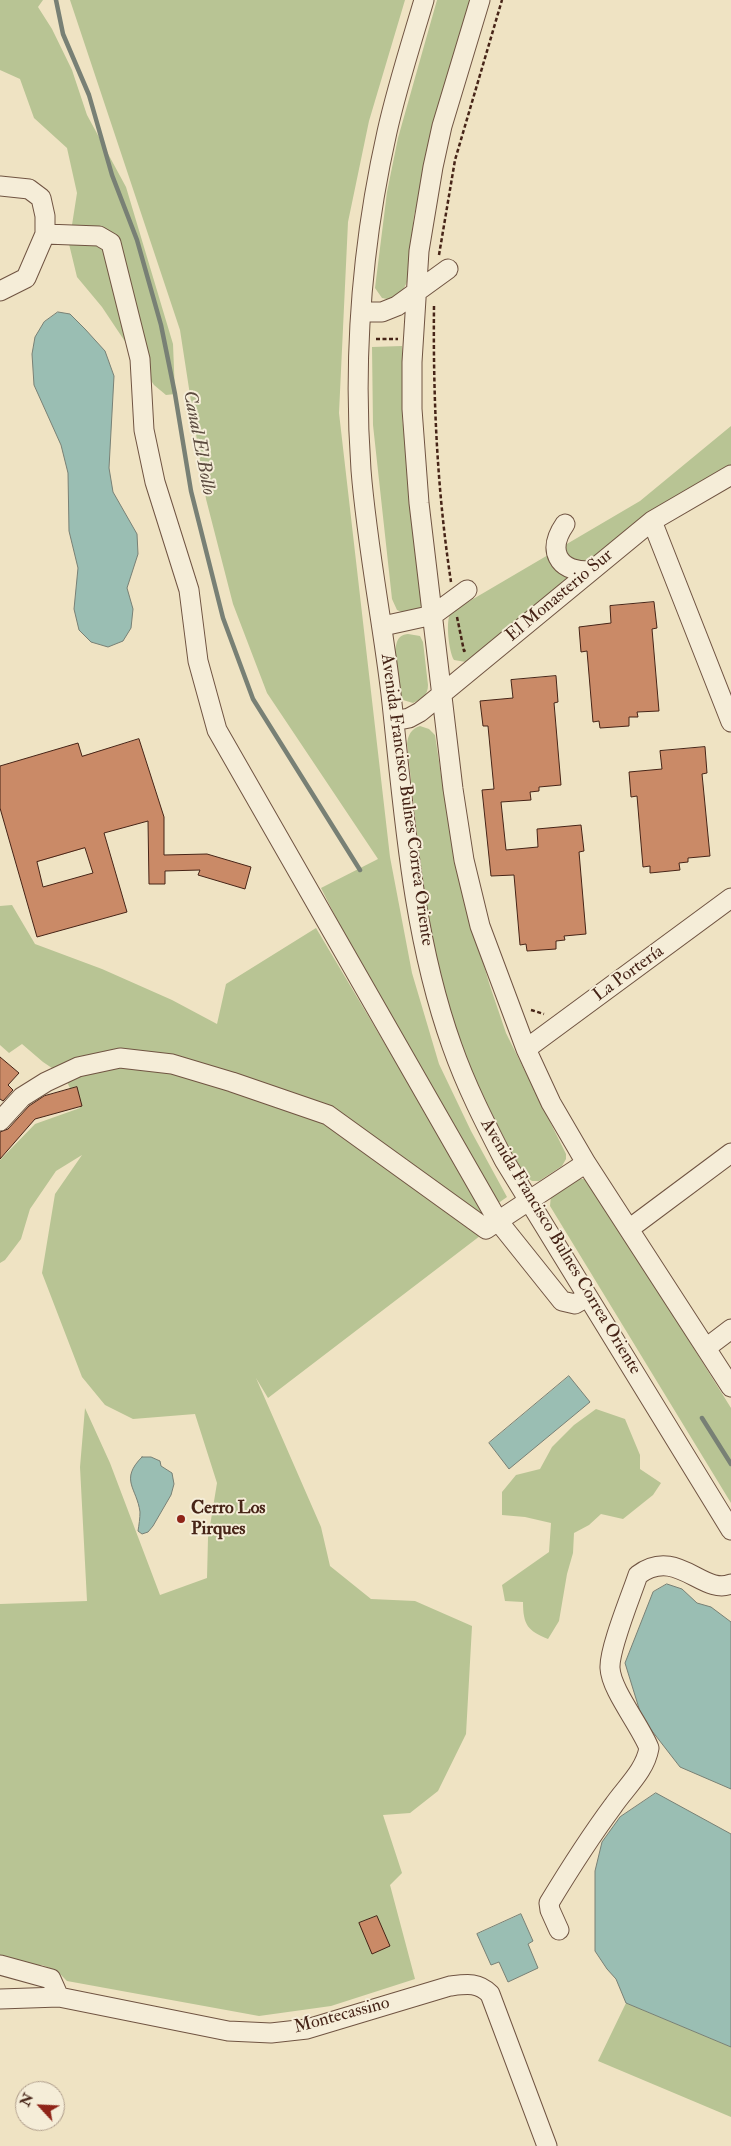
<!DOCTYPE html>
<html>
<head>
<meta charset="utf-8">
<style>
  body { margin:0 }
  #map { position:relative; width:731px; height:2146px; overflow:hidden; background:#efe3c3; font-family:"IM FELL Double Pica",serif }
  canvas { display:block }
  .north { position:absolute; left:15px; top:2081px; width:50px; height:50px; box-sizing:border-box; background:#f5edd8; border:1px solid #af9d8b; border-radius:50%; rotate:295deg; font-size:14px; font-weight:700; line-height:20px; text-align:center; color:#462417 }
  .north::after { content:''; display:block; margin:auto; width:18px; height:22px; background:#8f2418; clip-path:polygon(50% 0,100% 100%,50% 72%,0 100%) }
</style>
</head>
<body>
<div id="map">
<canvas width="731" height="2146"></canvas>
<div class="north">N</div>
</div>
<script>
const ctx = document.querySelector('canvas').getContext('2d');
ctx.lineJoin = 'round';
function fill(path, color) {
  ctx.fillStyle = color;
  ctx.fill(path, 'evenodd');
}
function stroke(path, color, width, dash) {
  ctx.strokeStyle = color;
  ctx.lineWidth = width;
  ctx.lineCap = dash ? 'butt' : 'round';
  ctx.setLineDash(dash || []);
  ctx.stroke(path);
}
function drawText(font, color, halo, rows, align = 'center') {
  ctx.font = font + ' "IM FELL Double Pica",serif';
  ctx.lineWidth = 4;
  ctx.setLineDash([]);
  ctx.textBaseline = 'middle';
  ctx.strokeStyle = halo;
  ctx.fillStyle = color;
  for (const [text, x, y, turn = 0] of rows) {
    ctx.save();
    ctx.translate(x, y);
    ctx.rotate((+turn || 0) * Math.PI / 180);
    ctx.textAlign = isNaN(turn) ? turn : align;
    if (halo) ctx.strokeText(text, 0, 0);
    ctx.fillText(text, 0, 0);
    ctx.restore();
  }
}
fill(new Path2D(`
  M0 0H43L38 7 52 29 72 70 87 115 126 187 173 344 175 394 166 395 154 385 102 307 77 277 69 244 77 193 67 148 34 118 20 79 0 70Z
  M70 0H405L369 121 348 222 339 413 390 857 412 973 439 1064 471 1131 507 1197 497 1204 450 1144 321 888 378 859 267 693 233 604 206 499 180 330Z
  M437 0H472L429 150 414 216 407 282 402 292 392 300 382 298 375 288 387 192 398 138Z
  M402 346V417L424 601 418 611 409 615 397 610 392 599 373 425 372 347Z
  M731 426V466L667 501 643 516 466 662 454 660C449 652 445 620 451 612L640 501Z
  M408 634 420 636 423 642 428 685C428 695 422 699 413 703L403 700C397 689 390 646 400 637 402 635 406 634 408 634Z
  M420 726 429 729 435 735 449 828 468 912 490 986 506 1033 566 1154V1159L562 1166 539 1181H532L525 1176C495 1122 466 1066 449 1006 424 921 417 832 407 744 408 735 411 729 420 726Z
  M12 905 35 944 102 969 172 1000 217 1024 226 984 316 928 493 1226 268 1398 256 1378 321 1527 330 1566 371 1599 415 1601 472 1626 466 1734 438 1791 410 1813 383 1815 402 1873 390 1885 415 1979 331 2006 259 2016 67 1981 61 1975 52 1969 42 1965 32 1967 0 1955V1604L87 1601 80 1467 85 1408 110 1463 160 1595 207 1578 208 1538 217 1483 195 1414 133 1419 105 1405 82 1377 42 1273 55 1194 82 1155 56 1171 30 1209 21 1239 5 1260 0 1263V1160L35 1124 80 1108 64 1076 43 1062 22 1044 9 1053 0 1045V906Z
  M577 1179H588L731 1408V1503L550 1206 551 1195Z
  M596 1409 625 1419 640 1455V1469L661 1483 653 1495 623 1519 601 1514 589 1525 574 1533 573 1553 567 1574 559 1621 548 1639C528 1631 523 1625 523 1602L505 1601 502 1585 549 1552 551 1523 525 1517 502 1515V1492L516 1475 540 1469 552 1447 574 1425Z
  M626 2003 731 2047V2117L598 2061Z`), '#b8c494');
const water = new Path2D(`
  M58 312 70 314 85 329 105 351 114 376 109 468 113 492 137 534 138 554 127 588 133 609 131 628 123 641 108 647 91 642 79 630 74 609 78 568 69 531 68 473 61 445 34 385 32 354 35 337 44 322Z
  M569 1376 590 1402 509 1469 489 1443Z
  M142 1457H151L160 1461 161 1466 172 1473 174 1484 171 1495 153 1526 148 1532 142 1534 138 1531C139 1525 140 1518 140 1512 137 1488 119 1480 142 1457Z
  M667 1584 682 1589 697 1603 711 1607 731 1622V1789L680 1767 642 1718 625 1663 653 1592Z
  M656 1793 731 1834V2047L626 2003 616 1979 607 1969 595 1951V1871L602 1842 620 1817Z
  M521 1914 533 1941 528 1944 538 1968 508 1982 499 1962 491 1965 477 1934Z`);
fill(water, '#9abeb3');
stroke(water, '#788075', 1);
stroke(new Path2D(`
  M56 0 63 34 89 95 112 175 137 240 161 325 175 394 191 491 223 618 253 699 360 870
  M702 1418 731 1464`), '#788075', 4.5);
const building = new Path2D(`
  M654 602 657 628 652 629 659 711 637 712 638 717H629V726L600 728 599 721 593 722 587 651 581 652 579 627 611 623 610 606Z
  M556 676 558 702 554 703 561 785 539 787V791L530 792 531 800 501 802 506 850 538 847 537 829 581 825 584 851 579 852 586 934 564 936 565 940 556 941V949L527 951 526 944 520 945 514 875 491 876 482 790 494 789 488 726H483L480 701 513 698 511 680Z
  M139 739 164 817V855L207 854 251 867 245 889 198 875 200 870 165 871V884H149L148 821 104 833 127 912 37 937 0 808V766L78 743 82 756ZM85 848 93 873 43 887 37 862Z
  M705 747 707 773 702 774 710 856 688 858V862L679 863 680 870 650 873V866L643 867 637 796 631 797 629 772 662 769 660 751Z
  M0 1057 19 1073 8 1085 13 1090 3 1101 0 1099Z
  M77 1087 82 1106 35 1119 0 1159V1132L8 1129 29 1106 44 1096Z
  M377 1916 390 1946 372 1954 359 1923Z`);
fill(building, '#ca8a67');
stroke(building, '#462417', 1);
const minor = new Path2D(`
  M424 0C411 44 397 87 387 132 362 243 353 357 361 470 367 545 382 619 391 694 404 812 412 934 452 1046 466 1086 485 1123 504 1160L731 1530
  M480 0 442 126 433 167 419 251 412 362V409L419 503 453 789 464 860 480 926 526 1049 551 1103 586 1163 731 1387
  M0 186 29 189 41 198 45 216V234L26 278 0 291
  M45 234 99 236 111 243 140 359 144 430 155 482 189 590 198 661 217 730 498 1221 586 1163
  M361 312H382L397 306 448 269
  M652 521 731 722
  M565 524C547 550 557 571 589 571
  M383 626 433 615 467 590
  M394 721 409 718 420 712 652 521 731 475
  M526 1049 731 898
  M0 1121 22 1097 46 1082 78 1067 120 1058 172 1064 232 1082 328 1115 486 1229 498 1221 562 1301 575 1304 587 1297
  M629 1229 731 1153
  M706 1348 731 1329
  M559 1930 550 1910 549 1903C569 1870 590 1837 613 1806 626 1787 645 1771 649 1748 640 1725 611 1690 610 1668 609 1649 631 1596 638 1575 677 1546 703 1596 731 1584
  M0 1965 51 1979 59 1997
  M0 1999 59 1997 228 2031 271 2033 307 2029 450 1986C467 1984 478 1982 490 1994L547 2146`);
stroke(minor, '#705442', 21);
stroke(new Path2D(`
  M439 255 455 160 502 0
  M434 306C433 398 437 490 451 582
  M376 339H398
  M457 617 464 651 466 650
  M531 1010 544 1014`), '#462417', 2.5, [4, 2.5]);
stroke(minor, '#f5edd8', 19);
for (const [x, y, r, color] of [
  [181,1519,5,"#8f2418"]
]) {
  const dot = new Path2D();
  dot.arc(x, y, r, 0, 2 * Math.PI);
  ctx.fillStyle = color;
  ctx.fill(dot);
  stroke(dot, '#f5edd8', 2);
}
drawText('18px', '#462417', '#f5edd8', [
  ["El Monasterio Sur",560,596,-40],
  ["Avenida Francisco Bulnes Correa Oriente",406,800,82],
  ["La Portería",629,974,-36],
  ["Avenida Francisco Bulnes Correa Oriente",560,1247,59],
  ["Montecassino",342,2016,-15]
]);
drawText('bold 18px', '#462417', '#f5edd8', [
  ["Cerro Los",191,1509],
  ["Pirques",191,1530]
], 'left');
drawText('italic 19px', '#5b4a3e', '#f5edd8', [
  ["Canal El Bollo",198,443,79]
]);
</script>
</body>
</html>
